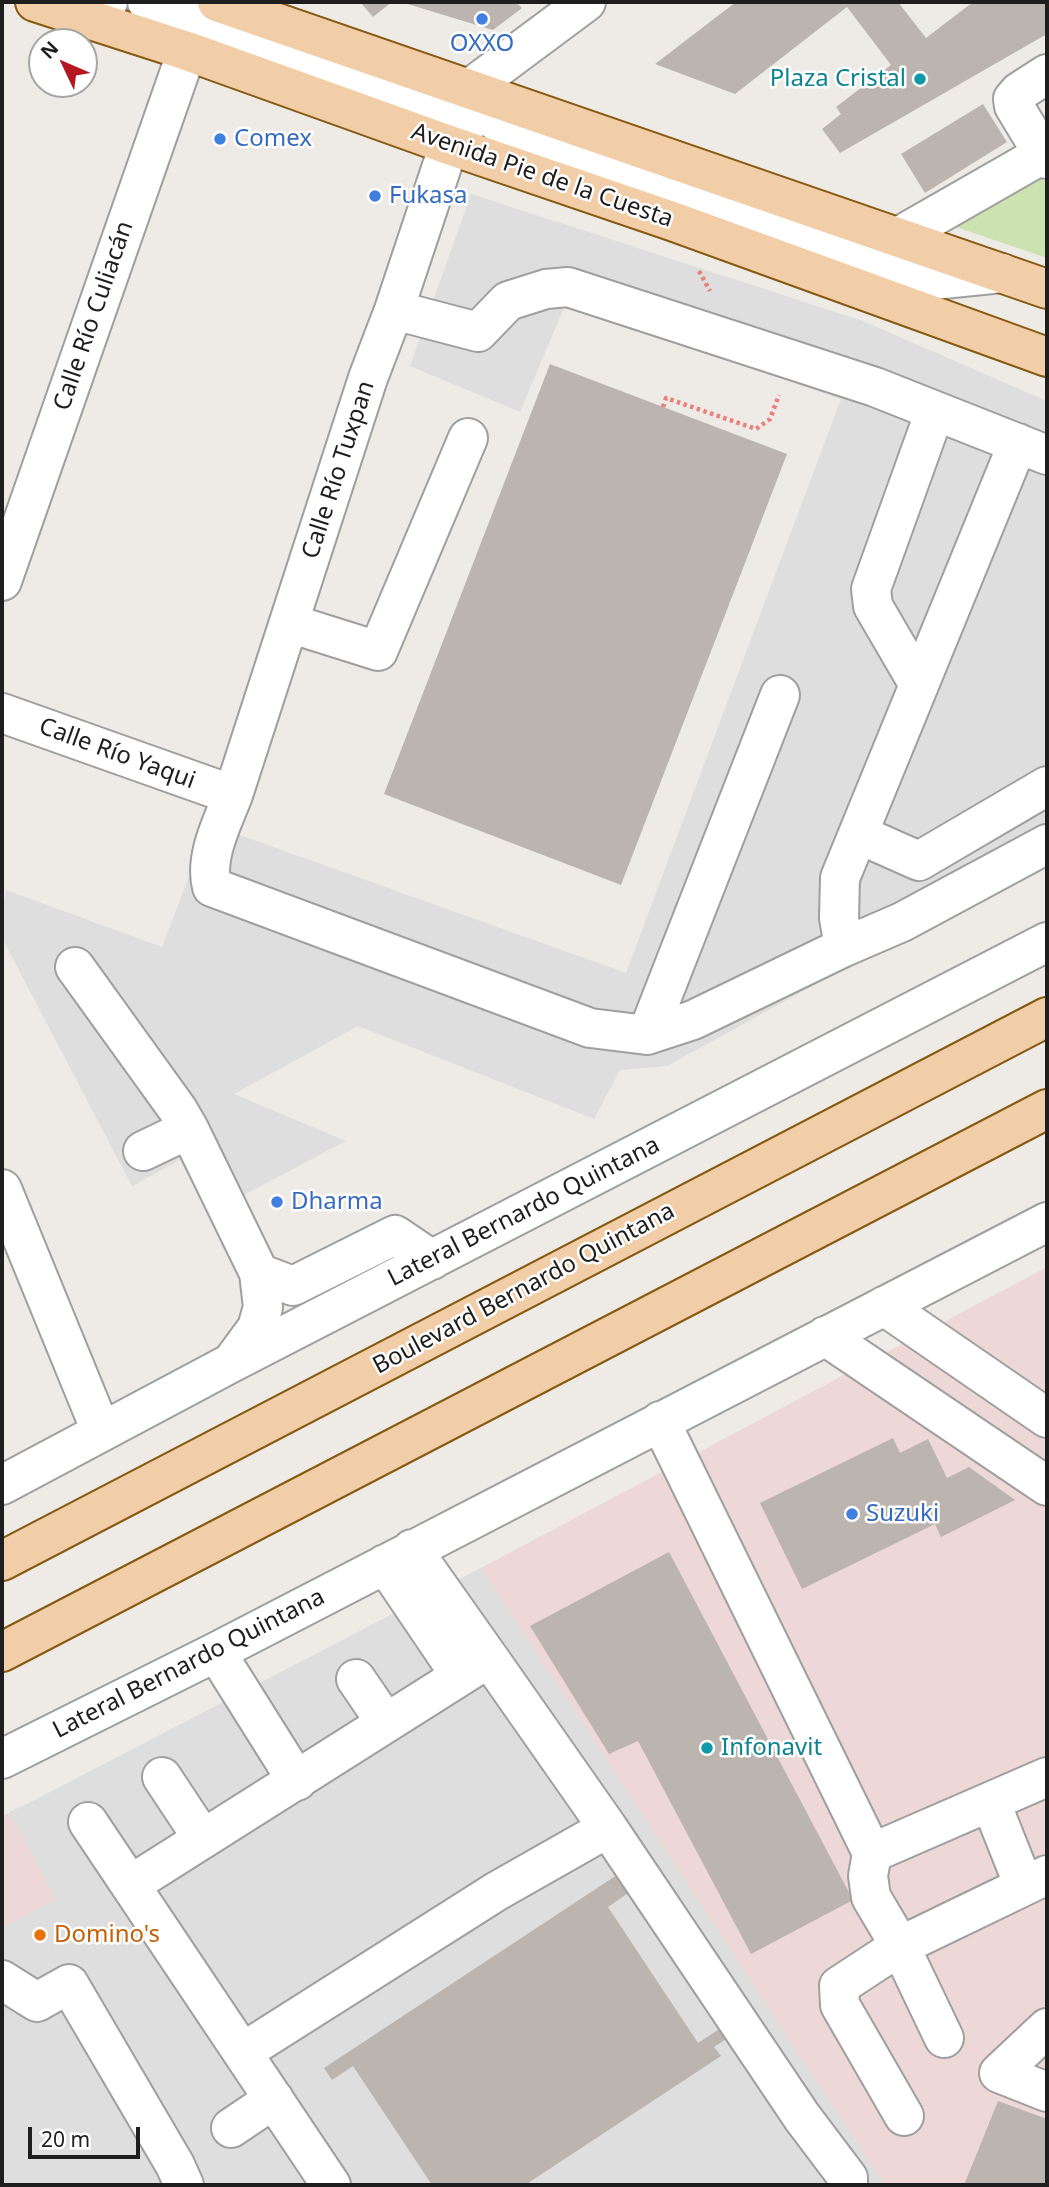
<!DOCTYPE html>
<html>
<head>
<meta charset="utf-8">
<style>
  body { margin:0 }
  #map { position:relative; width:1049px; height:2187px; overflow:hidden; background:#eeebe6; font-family:"Noto Sans",sans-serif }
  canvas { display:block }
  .frame { position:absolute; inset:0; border:4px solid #1e1e1e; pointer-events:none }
  .north { position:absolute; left:28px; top:28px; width:70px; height:70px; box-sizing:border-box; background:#fff; border:2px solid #a5a5a5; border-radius:50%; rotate:314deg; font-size:19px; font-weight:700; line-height:28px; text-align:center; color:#1e1e1e }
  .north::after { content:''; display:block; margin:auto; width:24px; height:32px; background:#b51721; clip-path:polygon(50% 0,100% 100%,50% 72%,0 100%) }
  .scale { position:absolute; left:28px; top:2127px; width:112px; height:32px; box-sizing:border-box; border:4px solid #1e1e1e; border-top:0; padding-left:9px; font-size:21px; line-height:24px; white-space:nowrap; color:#1e1e1e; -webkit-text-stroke:5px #fff; paint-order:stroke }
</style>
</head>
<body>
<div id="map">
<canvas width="1049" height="2187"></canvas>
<div class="frame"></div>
<div class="north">N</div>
<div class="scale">20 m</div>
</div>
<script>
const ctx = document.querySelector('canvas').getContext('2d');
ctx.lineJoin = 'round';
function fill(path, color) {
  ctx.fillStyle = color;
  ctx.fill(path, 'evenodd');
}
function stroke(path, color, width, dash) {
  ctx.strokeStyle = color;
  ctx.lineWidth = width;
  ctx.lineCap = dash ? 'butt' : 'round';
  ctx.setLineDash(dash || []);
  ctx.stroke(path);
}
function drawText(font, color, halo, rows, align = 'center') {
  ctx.font = font + ' "Noto Sans",sans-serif';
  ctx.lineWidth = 5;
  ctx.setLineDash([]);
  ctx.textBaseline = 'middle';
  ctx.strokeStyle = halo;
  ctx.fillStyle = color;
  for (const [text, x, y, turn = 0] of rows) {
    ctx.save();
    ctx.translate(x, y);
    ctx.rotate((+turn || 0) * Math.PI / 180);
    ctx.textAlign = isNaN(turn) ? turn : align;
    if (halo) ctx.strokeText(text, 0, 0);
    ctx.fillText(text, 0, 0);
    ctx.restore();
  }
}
fill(new Path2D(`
  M1047 1267V2185H2V1816L45 1796 481 1568Z`), '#edd7d7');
fill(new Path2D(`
  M1044 169 1047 174V258L950 225Z`), '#cce2b1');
fill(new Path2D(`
  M471 194 863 321 1047 401V857L667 1066 620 1070 594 1119 358 1026 234 1094 346 1141 208 1214 180 1160 132 1186 2 938V914L6 890 162 947 209 824 626 973 841 399 566 303 520 412 410 366Z
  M481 1568 884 2185H2V1928L56 1899 9 1812 25 1805Z`), '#dedede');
fill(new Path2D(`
  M360 2H392L373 17Z
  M401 2H516L522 8 493 30Z
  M736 2H898L926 38 973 2H1047V34L840 153 822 129 841 114 836 107 891 65 847 7 735 94 655 64Z
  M983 104 1007 142 925 193 901 154Z
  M550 364 787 454 621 885 384 794Z
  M893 1438 900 1453 928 1439 947 1478 969 1467 1015 1500 941 1537 935 1524 802 1589 760 1503Z
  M669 1552 853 1900 751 1954 638 1741 609 1754 530 1626Z
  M623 1871 634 1889 608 1907 698 2043 730 2022 737 2032 714 2047 721 2056 525 2185H432L353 2066 332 2080 324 2068Z
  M998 2101 1047 2119V2185H964Z`), '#bbb4af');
const minor = new Path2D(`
  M147 2 418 96 465 128
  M61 10 108 2
  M445 86 540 152 913 282 1002 273
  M469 89 586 2
  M449 145 394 310 368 378 233 795C222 823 204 858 212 887L590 1028 647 1035 693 1020 844 947
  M1043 154 1014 106 1013 99 1019 92 1047 74
  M898 237 1043 154 1047 159
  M394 310 478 332 508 301 546 289 568 287 875 387 1047 455
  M1018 443 840 878 839 918 844 947 902 922 1047 844
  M2 581 187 51
  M289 623 378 651 468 438
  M919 685 873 606 871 589 935 411
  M2 713 233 795
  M858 834 919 861 1047 786
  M75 967 178 1110 189 1129
  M647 1035 780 695
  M143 1151 189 1129 259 1273 263 1307 257 1328 232 1362
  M2 1189 101 1431
  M259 1273 293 1286 395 1235 432 1260
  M884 1306 1047 1418
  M825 1336 1047 1486
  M660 1421 872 1853 1047 1777
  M2 1485 231 1363 1047 942
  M412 1549 489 1658
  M385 1564 460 1675
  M216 1652 297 1781
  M356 1679 386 1723
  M2 1759 216 1652 1047 1222
  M162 1777 203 1839
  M991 1803 1024 1886
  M88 1822 331 2185
  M608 1828 802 2117 848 2178V2185
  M872 1853 868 1876 871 1897 900 1946 944 2038
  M130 1885 489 1658 608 1828 497 1891 243 2052
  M2 1980 37 2002 69 1984 175 2165 184 2185
  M1047 2028 999 2073 1047 2092
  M904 2116 840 2005 839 1986 900 1946 1047 1875
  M231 2128 274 2099`);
const major = new Path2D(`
  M35 2 187 51 449 145 672 221 1047 357
  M217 2 1047 289
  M2 1561 1047 1017
  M2 1652 1047 1109`);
stroke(minor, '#9f9f9f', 42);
stroke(major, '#875911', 42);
stroke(new Path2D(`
  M699 271 710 291
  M663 407 666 398 756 429 770 419 779 395`), '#e9807b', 4.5, [3.5, 3.5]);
stroke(minor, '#fff', 38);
stroke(major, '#f1cda8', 38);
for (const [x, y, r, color] of [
  [482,19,7,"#3f7fe0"],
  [920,79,7,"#0f9aa8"],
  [220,139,7,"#3f7fe0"],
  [375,196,7,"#3f7fe0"],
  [277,1202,7,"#3f7fe0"],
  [852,1514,7,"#3f7fe0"],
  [707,1748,7,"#0f9aa8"],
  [40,1935,7,"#e8710a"]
]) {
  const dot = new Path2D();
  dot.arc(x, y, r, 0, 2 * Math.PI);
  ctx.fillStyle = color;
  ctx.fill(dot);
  stroke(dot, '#fff', 2.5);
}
drawText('24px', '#366cbe', '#fff', [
  ["OXXO",482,44,"center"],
  ["Comex",234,139],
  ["Fukasa",389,196],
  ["Dharma",291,1202],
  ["Suzuki",866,1514]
], 'left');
drawText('24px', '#0d838f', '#fff', [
  ["Plaza Cristal",906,79],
  ["Infonavit",721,1748,"left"]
], 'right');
drawText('24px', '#1e1e1e', '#fff', [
  ["Avenida Pie de la Cuesta",542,176,19],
  ["Calle Río Culiacán",94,316,-71],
  ["Calle Río Tuxpan",339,470,-72],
  ["Calle Río Yaqui",117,754,20],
  ["Lateral Bernardo Quintana",524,1212,-27],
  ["Boulevard Bernardo Quintana",524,1289,-28],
  ["Lateral Bernardo Quintana",189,1664,-27]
]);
drawText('24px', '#c56008', '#fff', [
  ["Domino's",54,1935]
], 'left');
</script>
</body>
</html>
